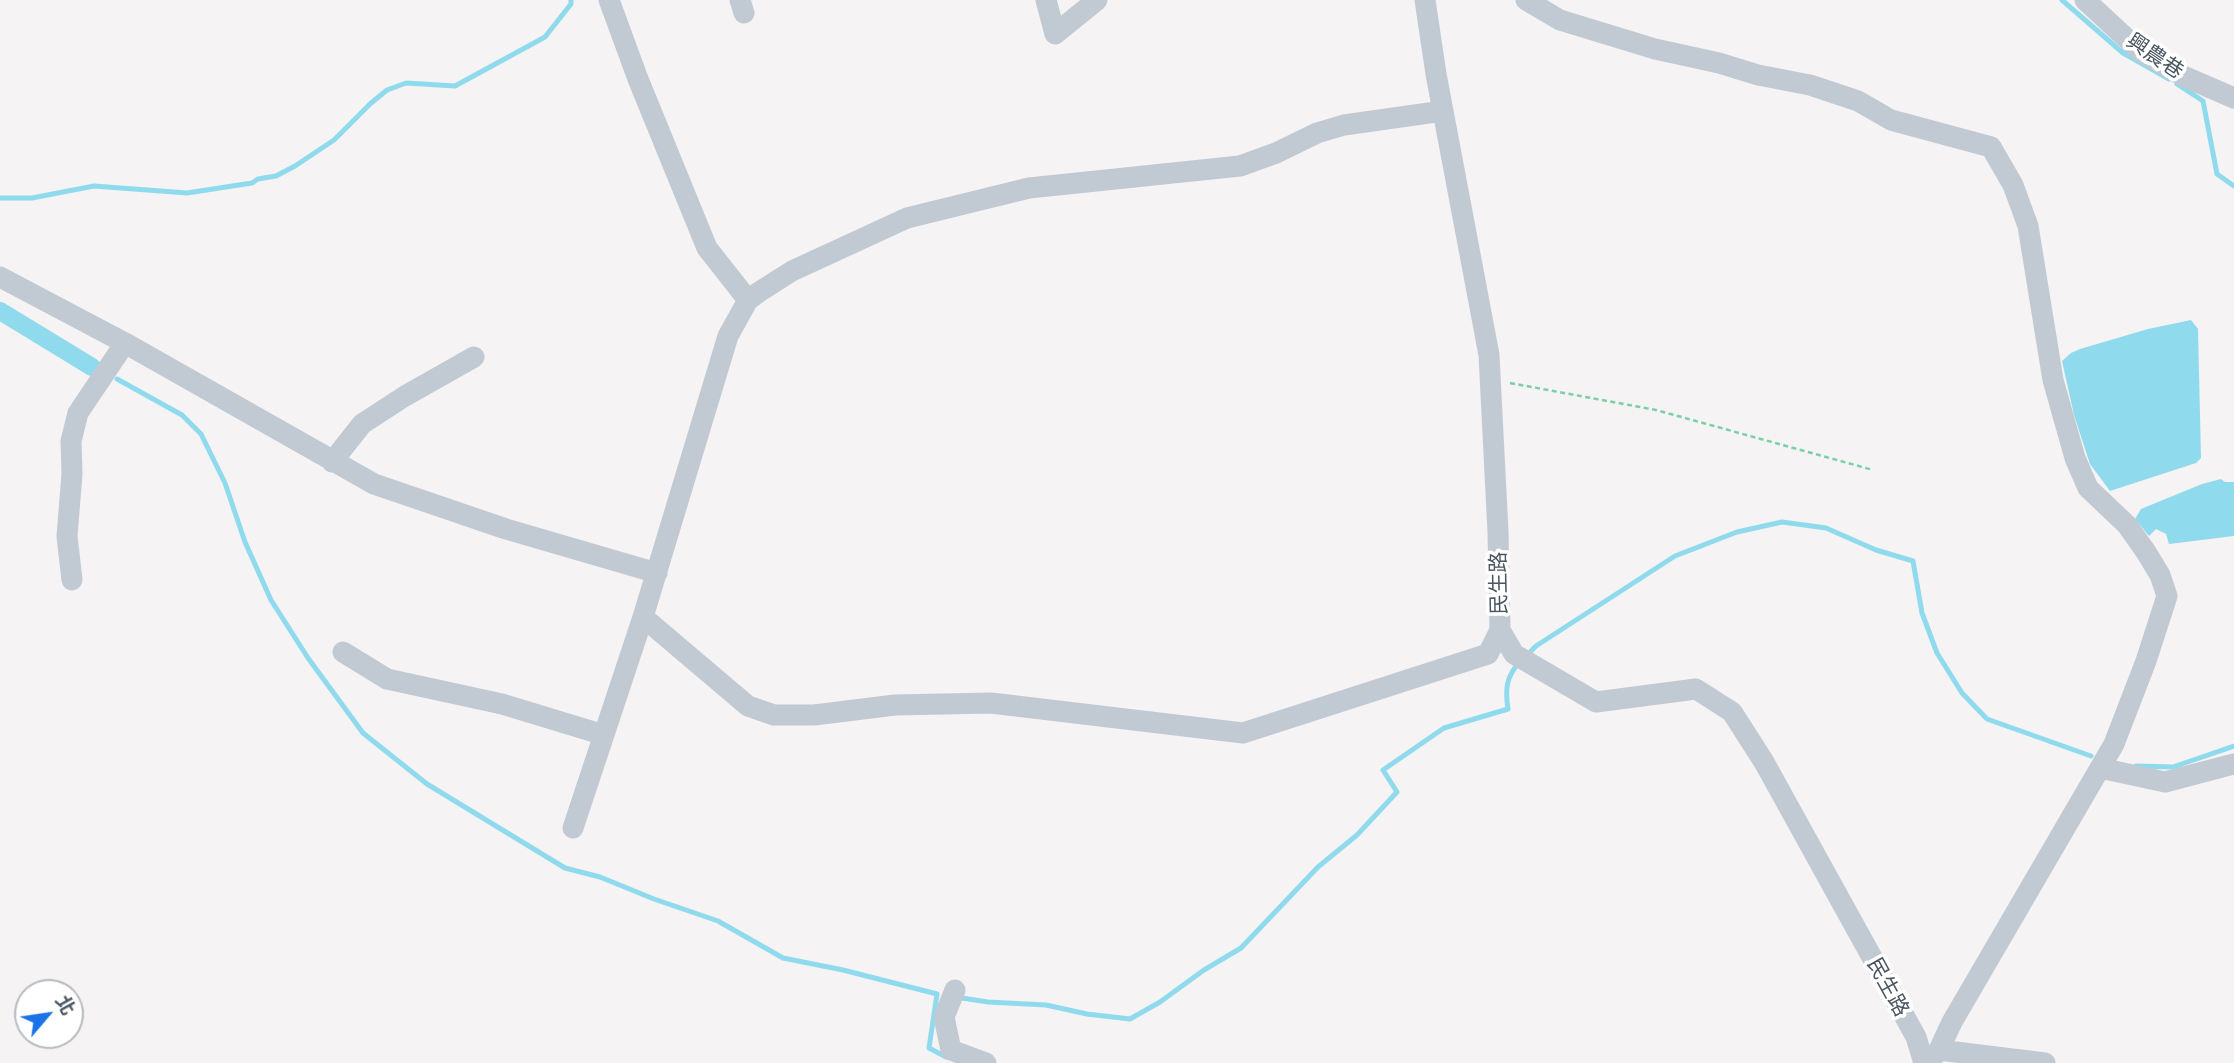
<!DOCTYPE html>
<html>
<head>
<meta charset="utf-8">
<style>
  body { margin:0 }
  #map { position:relative; width:2234px; height:1063px; overflow:hidden; background:#f5f3f3; font-family:"Golos Text","Noto Sans TC",sans-serif }
  canvas { display:block }
  .north { position:absolute; left:14px; top:979px; width:70px; height:70px; box-sizing:border-box; background:#fff; border:2px solid #b7bbc0; border-radius:50%; rotate:61deg; font-size:19px; font-weight:700; line-height:28px; text-align:center; color:#4a5661 }
  .north::after { content:''; display:block; margin:auto; width:24px; height:32px; background:#1a73e8; clip-path:polygon(50% 0,100% 100%,50% 72%,0 100%) }
</style>
</head>
<body>
<div id="map">
<canvas width="2234" height="1063"></canvas>
<div class="north">北</div>
</div>
<script>
const ctx = document.querySelector('canvas').getContext('2d');
ctx.lineJoin = 'round';
function fill(path, color) {
  ctx.fillStyle = color;
  ctx.fill(path, 'evenodd');
}
function stroke(path, color, width, dash) {
  ctx.strokeStyle = color;
  ctx.lineWidth = width;
  ctx.lineCap = dash ? 'butt' : 'round';
  ctx.setLineDash(dash || []);
  ctx.stroke(path);
}
function drawText(font, color, halo, rows, align = 'center') {
  ctx.font = font + ' "Golos Text","Noto Sans TC",sans-serif';
  ctx.lineWidth = 7;
  ctx.setLineDash([]);
  ctx.textBaseline = 'middle';
  ctx.strokeStyle = halo;
  ctx.fillStyle = color;
  for (const [text, x, y, turn = 0] of rows) {
    ctx.save();
    ctx.translate(x, y);
    ctx.rotate((+turn || 0) * Math.PI / 180);
    ctx.textAlign = isNaN(turn) ? turn : align;
    if (halo) ctx.strokeText(text, 0, 0);
    ctx.fillText(text, 0, 0);
    ctx.restore();
  }
}
fill(new Path2D(`
  M2191 320 2198 329 2201 458 2196 463 2110 491 2090 464 2074 415 2062 361 2071 353 2080 349 2148 329Z
  M2221 479 2225 482H2234V536L2169 544 2166 534 2156 529 2149 536 2135 519 2141 509 2202 484Z`), '#90daee');
stroke(new Path2D(`
  M2062 0 2123 53 2169 79
  M2177 84 2203 101 2217 174 2234 186
  M0 198H32L94 186 187 193 252 183 258 179 276 176 295 166 334 140 370 104 387 90 406 83 455 86 545 37 571 4V0
  M117 379 182 415 201 434 225 483 245 542 271 600 308 658 363 733 427 784 565 868 600 877 654 899 718 921 783 958 843 970 937 994 929 1048 946 1057
  M1527 655 1536 646 1675 556 1737 532 1782 522 1826 528 1876 550 1913 561 1922 613 1937 653 1962 693 1987 719 2091 756
  M2136 766 2173 767 2234 746
  M962 998 988 1002 1046 1005 1087 1014 1130 1019 1160 1002 1204 970 1241 948 1318 867 1357 835 1397 792 1383 770 1444 728 1508 709C1505 690 1506 676 1520 662`), '#90daee', 5);
stroke(new Path2D(`
  M0 311 92 367`), '#90daee', 18);
stroke(new Path2D(`
  M1510 383 1656 410 1873 470`), '#7ad0a6', 2.5, [5, 3.5]);
stroke(new Path2D(`
  M609 0 638 79 707 248 748 300
  M740 0 744 13
  M1046 0 1055 34 1097 0
  M1425 0 1436 74 1489 355 1498 532 1500 630 1514 654 1596 702 1696 689 1732 712 1764 762 1916 1037 1924 1063
  M1526 0 1560 20 1655 49 1719 63 1758 75 1810 85 1858 101 1891 120 1991 147 2013 185 2028 226 2053 380 2075 458 2088 488 2127 525 2146 552 2160 575 2167 596 2146 661 2114 744 1952 1022 1939 1050 1928 1063
  M2085 0 2140 51 2183 76 2234 98
  M0 277 125 343 374 484 506 529 657 573
  M332 462 362 424 405 396 474 357
  M72 580 67 536 72 474 71 441 78 413 125 343
  M643 617 748 706 774 715H814L895 705 991 703 1243 733 1488 654 1500 630
  M343 652 387 679 502 704 604 735
  M2100 768 2165 782 2234 764
  M573 828 643 617 728 336 748 300 759 292 792 271 907 218 1029 188 1240 166 1276 153 1317 133 1344 125 1443 111
  M955 990 944 1017 951 1050 986 1063
  M1939 1050 2045 1063`), '#c1cad2', 21);
drawText('21px', '#4a5661', '#fff', [
  ["興農巷",2155,56,34],
  ["民生路",1499,583,-91],
  ["民生路",1888,987,61]
]);
</script>
</body>
</html>
